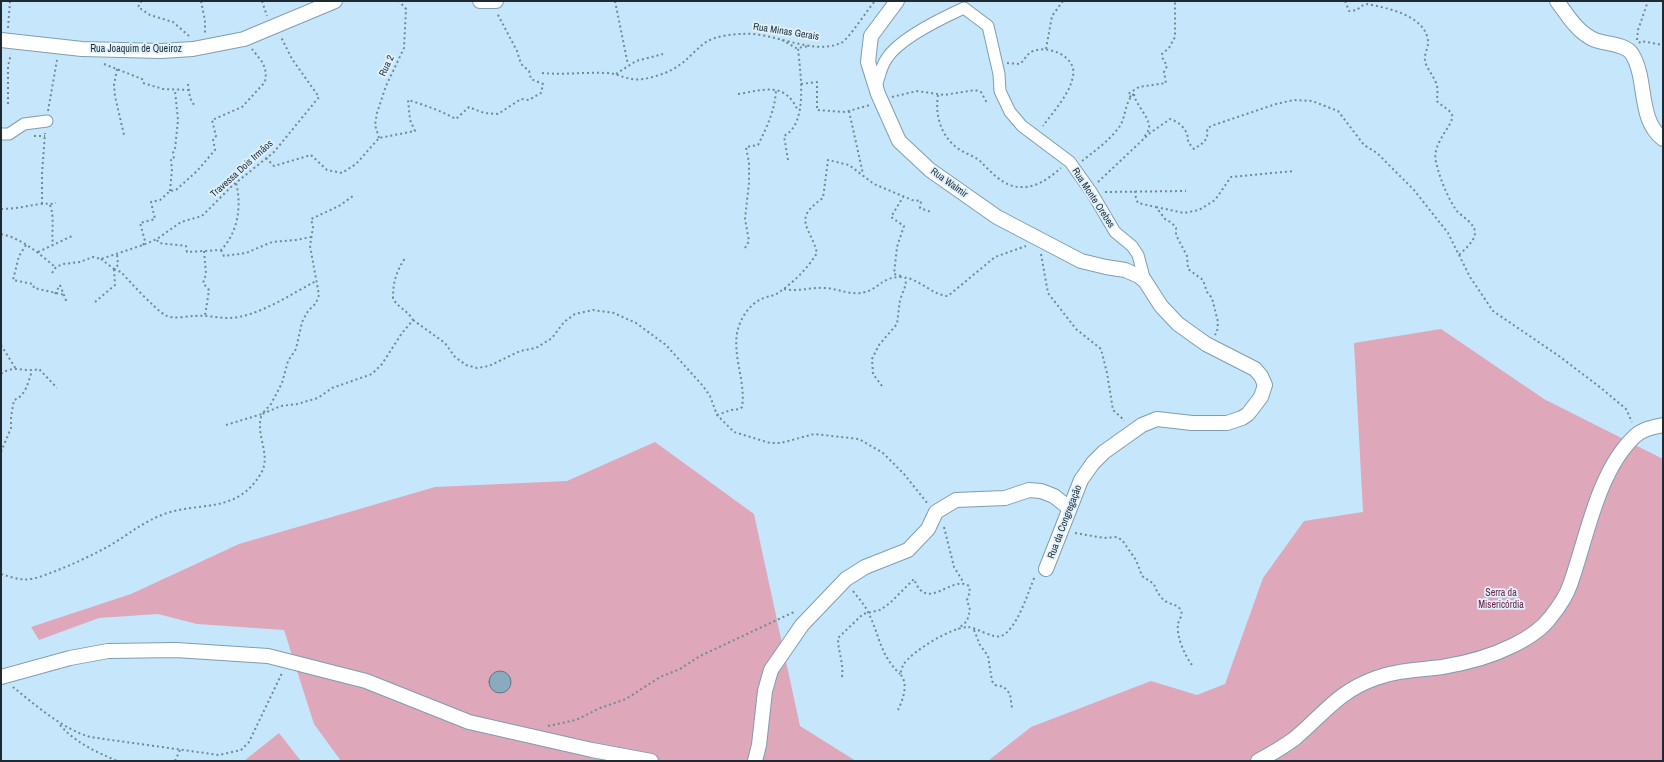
<!DOCTYPE html>
<html>
<head>
<meta charset="utf-8">
<style>
  body { margin:0 }
  #map { position:relative; width:1664px; height:762px; overflow:hidden; background:#c6e7fb; font-family:"Archivo Narrow",sans-serif }
  canvas { display:block }
  .frame { position:absolute; inset:0; border:2px solid #1e2a31; pointer-events:none }
</style>
</head>
<body>
<div id="map">
<canvas width="1664" height="762"></canvas>
<div class="frame"></div>
</div>
<script>
const ctx = document.querySelector('canvas').getContext('2d');
ctx.lineJoin = 'round';
function fill(path, color) {
  ctx.fillStyle = color;
  ctx.fill(path, 'evenodd');
}
function stroke(path, color, width, dash) {
  ctx.strokeStyle = color;
  ctx.lineWidth = width;
  ctx.lineCap = dash ? 'butt' : 'round';
  ctx.setLineDash(dash || []);
  ctx.stroke(path);
}
function drawText(font, color, halo, rows, align = 'center') {
  ctx.font = font + ' "Archivo Narrow",sans-serif';
  ctx.lineWidth = 3.5;
  ctx.setLineDash([]);
  ctx.textBaseline = 'middle';
  ctx.strokeStyle = halo;
  ctx.fillStyle = color;
  for (const [text, x, y, turn = 0] of rows) {
    ctx.save();
    ctx.translate(x, y);
    ctx.rotate((+turn || 0) * Math.PI / 180);
    ctx.textAlign = isNaN(turn) ? turn : align;
    if (halo) ctx.strokeText(text, 0, 0);
    ctx.fillText(text, 0, 0);
    ctx.restore();
  }
}
fill(new Path2D(`
  M1441 329 1544 399 1663 459V761H988L1031 727 1151 681 1197 695 1225 684 1263 578 1304 521 1363 512 1354 343Z
  M655 442 754 514 800 726 856 761H341L314 724 284 630 197 624 158 614 99 618 39 640 31 627 131 594 239 544 435 487 567 481Z
  M279 733 301 761H244Z`), '#dea7ba');
const building = new Path2D(`
  M489 682a11 11 0 1 1 22 0a11 11 0 1 1-22 0Z`);
fill(building, '#8baabd');
stroke(building, '#5c798b', 1);
const pedestrian = new Path2D(`
  M876 87C879 78 881 66 887 58 900 38 942 18 964 8L988 26 999 74 1000 91 1010 112 1022 126 1070 162 1092 193 1115 232 1132 246 1138 255 1145 281
  M1 134H9L24 124 47 121`);
const minor = new Path2D(`
  M480 1H496
  M897 1 871 36 868 62 878 94 899 141 930 170 997 217 1081 261 1106 267 1125 270 1139 276 1145 281 1161 306 1178 324 1206 344 1255 369 1261 376 1265 385 1261 397 1248 414 1242 418 1227 423H1192L1157 419 1142 425 1104 452 1093 463 1081 480 1046 569
  M1557 1C1568 16 1578 33 1595 40 1606 44 1626 44 1632 54 1648 80 1637 119 1663 139
  M1 40 82 49 161 51 193 49 244 39 335 1
  M1 677 70 658 108 651 176 650 268 656 366 681 469 722 592 750 651 761
  M755 761 759 745 765 691 771 670 802 625 846 579 865 567 908 550 928 529 936 512 956 500 1005 498 1029 490 1041 491 1054 496 1069 508
  M1258 761C1271 754 1283 747 1294 739 1324 714 1337 692 1376 678 1398 670 1419 670 1442 667 1467 663 1490 657 1514 645 1526 639 1541 630 1550 618 1558 608 1566 597 1570 585 1587 538 1597 472 1635 436 1643 429 1653 427 1663 425`);
stroke(pedestrian, '#7f9db0', 13);
stroke(minor, '#7f9db0', 16);
stroke(new Path2D(`
  M140 1 141 2 138 7 150 15 173 22 189 36
  M201 1 205 21V34
  M262 1 267 16
  M615 1 628 65
  M1345 1 1349 11 1357 10 1361 6 1367 4C1387 8 1424 15 1428 40 1429 47 1424 53 1425 61 1427 70 1435 77 1437 86 1438 91 1437 96 1437 101 1441 106 1450 109 1452 115 1455 124 1431 143 1436 162 1440 179 1447 196 1456 210 1462 217 1475 223 1475 233 1475 241 1464 250 1459 255
  M8 28 10 1
  M782 40 796 48 810 46
  M1637 40 1638 30 1648 1
  M1639 43 1641 41 1663 45
  M1046 49 1052 16 1063 1
  M1007 63 1020 64C1025 60 1026 54 1033 51 1048 45 1077 56 1073 76 1070 94 1053 112 1043 126
  M104 64 142 79 143 83 163 89 189 90
  M117 69 114 85 115 96 124 135
  M542 73C564 75 585 72 606 73 616 73 623 78 632 79 643 81 656 76 665 73 686 64 690 54 706 42 716 36 731 34 742 34 772 31 812 56 841 43 849 39 867 10 875 1
  M616 74 636 61 663 54
  M188 84 190 98 194 105
  M801 84 817 82V110L845 112 870 105
  M738 94C764 90 785 81 798 111
  M1134 94C1135 105 1154 121 1148 131 1147 134 1144 136 1143 139
  M938 95C935 114 940 134 956 147 963 153 973 155 980 161 991 172 1004 187 1020 187 1037 188 1049 178 1061 168
  M892 97 917 91 944 95 975 90 981 92 987 103
  M1131 97 1128 94 1139 87 1166 83 1164 72 1167 66 1162 57V54L1169 48 1175 37V1
  M8 104V66L11 54
  M48 111 57 60
  M849 111 863 174
  M34 136H45
  M379 138 375 125 377 113 386 86 404 48 406 9 399 1
  M266 158 274 166 311 155 327 170 342 173 356 164 379 138 415 131 410 120 408 100C425 105 441 111 456 119L469 107 484 113 498 114 521 99 529 100 541 93 543 84 531 79 529 71 521 64 517 51 497 13
  M788 160 784 136C809 123 800 72 798 48
  M1082 161C1096 150 1110 140 1120 126 1126 116 1125 101 1134 94
  M1098 182 1150 133 1170 119C1180 122 1189 131 1188 142L1194 149C1203 143 1209 140 1207 129L1211 126 1276 104 1294 100 1312 101 1338 111 1364 145 1377 153 1414 190 1448 233 1470 277 1493 311 1559 356 1601 388 1626 409 1632 422
  M170 191 172 169 171 160 174 159 173 153 175 149 178 120 175 91
  M1135 191 1136 199 1138 203 1156 207 1165 219 1172 223 1176 228V235L1187 256 1188 269 1203 280 1207 292 1212 298 1218 322 1217 332 1215 335
  M1105 192 1186 191
  M42 204V174L45 133
  M50 205C55 218 51 231 53 245
  M1156 207 1184 213 1199 210 1215 200 1231 177 1294 171
  M1 209C15 209 27 206 40 204 46 203 50 205 56 203
  M1 234C21 238 40 254 55 267
  M157 240 159 243 186 246 187 252 221 250C238 233 242 205 236 183
  M26 245 19 256 13 280 33 284 34 288 65 295
  M143 245 145 241 140 223 155 219 151 202 160 200 170 191 176 190 197 171 215 150 213 139 216 136 212 120 242 107 265 82 266 73 263 63 252 49
  M745 248 749 241 745 219 749 183V163L746 147 758 145C767 127 775 110 776 90
  M221 250 224 256 246 253 272 242 296 240 311 237
  M204 251 206 274 203 283 209 290 205 316
  M38 252 72 236
  M1041 254 1048 293 1076 329 1101 349 1107 373 1113 410 1124 420V421
  M101 259 114 269 118 265 117 254
  M114 269 121 272C131 283 154 308 165 315 174 320 186 316 195 316 207 315 218 318 229 318 258 317 291 294 316 281
  M52 273 56 267 63 264 80 262 93 257 101 259 143 245 157 239 181 222 202 216 232 186 274 152 319 97 292 59 281 37
  M901 276 894 274 897 247 904 226 891 217 903 197
  M60 285 67 303
  M784 289C799 292 811 287 826 288 839 289 852 296 865 292 879 289 881 277 901 277 920 278 931 295 948 296L995 257 1026 246
  M55 294 60 285
  M95 302 115 285 114 269
  M413 320 445 343 455 357 466 365 477 368 489 366 520 351 536 348 552 338 564 322 575 314 593 310 614 313 636 323 666 345 703 386 710 396 717 415 734 432 770 443H781L814 434 859 439 883 453 904 474 928 504
  M1 345 16 369
  M1 374C13 364 26 373 39 369L57 388
  M882 386 873 374 872 359 879 345 897 324 900 300 906 284 905 278
  M717 415 731 410 740 409 742 407C746 383 733 358 737 333 740 318 750 303 764 298 769 296 774 296 778 293 793 283 808 268 817 253 811 227 791 220 823 198L828 160 849 165 874 184 912 200 921 201 920 208 931 212
  M226 425 262 414 271 404 282 383 288 361 296 349 302 322 308 311 316 303 319 295 310 246 313 227 311 219 339 206 353 196
  M1 452 11 428V417L14 400C26 396 28 382 32 371
  M944 527 954 567 964 583
  M1075 533 1104 538 1117 537 1122 540 1136 560 1142 576 1154 584C1156 591 1162 601 1169 603 1173 605 1178 605 1180 609 1184 614 1179 619 1178 624 1176 636 1185 656 1192 665
  M1 574C20 580 26 582 45 575 67 567 89 557 109 546 131 533 142 522 167 513 202 502 236 513 260 475 273 455 254 435 262 414L281 406 297 404 318 398 332 388 372 374 382 364 402 333 413 320C408 311 399 308 393 299 393 282 396 271 406 257
  M853 591C859 599 865 605 869 614 880 637 880 655 900 674
  M974 630 980 645 988 656 992 681 995 685 1004 687 1010 694 1012 708
  M842 677C844 663 838 652 838 638L863 614 880 610 890 603 914 579C927 614 951 574 969 586L970 592 967 600 970 610 967 621 958 629
  M13 687C35 705 63 729 90 737L219 755 241 750 249 742 282 673
  M898 710C903 700 909 683 900 674 901 671 902 668 903 665 912 651 952 627 968 627 977 628 994 639 1001 636 1017 630 1028 592 1035 576
  M60 725C77 744 95 751 117 761
  M548 726 576 720 600 708 626 699 660 677 680 669 700 656 794 612
  M175 761 180 750`), '#718895', 2, [2, 3]);
stroke(pedestrian, '#fff', 11);
stroke(minor, '#fff', 14);
drawText('10px', '#1e2a31', '#dff2fe', [
  ["Rua Minas Gerais",786,32,9],
  ["Rua Joaquim de Queiroz",136,49],
  ["Rua 2",387,66,-65],
  ["Travessa Dois Irmãos",242,169,-42],
  ["Rua Walmir",949,183,36],
  ["Rua Monte Orebes",1093,198,57],
  ["Rua da Congregação",1065,522,-69]
]);
drawText('10px', '#712346', '#dff2fe', [
  ["Serra da",1501,593],
  ["Misericórdia",1501,605]
]);
</script>
</body>
</html>
